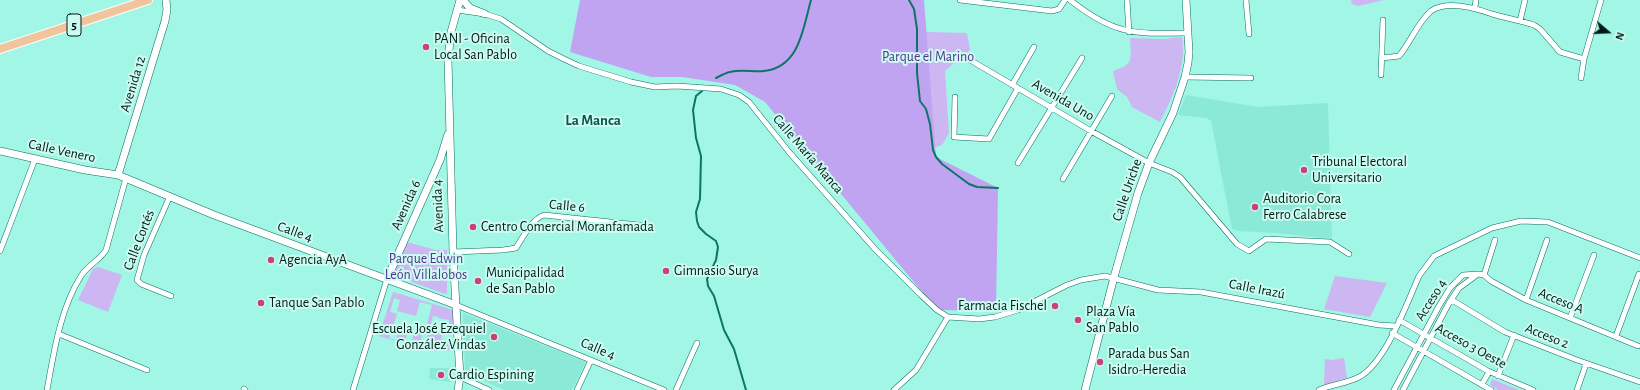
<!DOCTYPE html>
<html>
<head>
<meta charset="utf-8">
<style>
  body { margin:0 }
  #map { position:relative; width:1640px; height:390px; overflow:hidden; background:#a2f6e5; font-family:"Alegreya Sans",sans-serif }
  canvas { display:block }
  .north { position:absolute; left:1588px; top:12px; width:40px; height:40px; -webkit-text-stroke:3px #ccfcf1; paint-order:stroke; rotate:109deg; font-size:11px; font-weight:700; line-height:16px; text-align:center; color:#011a16 }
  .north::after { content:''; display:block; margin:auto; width:14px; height:18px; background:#011a16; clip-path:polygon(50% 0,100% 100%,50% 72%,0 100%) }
</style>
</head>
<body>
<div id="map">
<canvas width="1640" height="390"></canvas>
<div class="north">N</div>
</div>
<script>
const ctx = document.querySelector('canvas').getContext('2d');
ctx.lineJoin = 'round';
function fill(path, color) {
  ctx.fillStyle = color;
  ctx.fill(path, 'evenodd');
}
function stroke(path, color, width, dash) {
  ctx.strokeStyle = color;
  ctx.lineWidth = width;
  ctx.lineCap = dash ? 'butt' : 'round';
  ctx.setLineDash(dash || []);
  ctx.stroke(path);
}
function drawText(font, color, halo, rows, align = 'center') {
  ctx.font = font + ' "Alegreya Sans",sans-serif';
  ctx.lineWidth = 4;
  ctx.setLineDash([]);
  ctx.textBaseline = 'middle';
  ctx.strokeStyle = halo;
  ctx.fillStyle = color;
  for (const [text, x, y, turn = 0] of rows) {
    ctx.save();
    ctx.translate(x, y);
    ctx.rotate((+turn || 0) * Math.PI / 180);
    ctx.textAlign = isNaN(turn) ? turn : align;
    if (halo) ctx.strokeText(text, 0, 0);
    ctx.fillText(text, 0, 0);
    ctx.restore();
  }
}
fill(new Path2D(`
  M1186 95 1258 107 1328 103 1332 239 1276 233 1238 231 1232 229 1211 121 1207 118 1178 115Z
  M463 313 586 362 572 390H504L465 372Z
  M430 368H451L450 382 429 379Z`), '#8bead7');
fill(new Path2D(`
  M1351 0H1384L1358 6 1352 4Z
  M927 32 967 33 970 50 945 71 949 133 942 145 929 149 922 35Z
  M1182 37C1187 66 1173 97 1160 122L1132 107 1127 97 1117 89 1113 71C1117 69 1122 68 1125 66 1134 61 1130 46 1130 38L1164 39Z
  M407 242 436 250H447V293L445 294 393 275Z
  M98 267 122 275 108 312 78 300 93 269Z
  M1335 276 1387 283 1370 317 1324 309Z
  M393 292 453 310 455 350 432 351 379 336ZM394 298 400 300 397 311 416 316 420 302 432 305 427 324H431L433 316 438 317V318L449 320V327L451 328V335H454L453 342H441L442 332H433L432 335 428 334 426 339 432 341 431 350 420 347 422 333 414 331 412 343 405 342 408 330 400 327 396 340 389 338 397 314 390 312Z
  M1344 358 1347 378 1324 385 1325 359 1332 360Z
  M1492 379 1519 390H1498L1490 385Z`), '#ccb7f3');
fill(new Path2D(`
  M580 0H924L936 157 998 188 996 311 937 310 765 102 735 85 682 77H651L570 52Z`), '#c0a4f1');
stroke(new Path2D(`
  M909 0 914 9 917 29V73L920 101 926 109 930 124 933 150 936 157 942 164 969 184 977 187 998 188
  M716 78C720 76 725 73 730 72 741 69 753 72 764 71 800 67 803 28 811 0
  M702 91 696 96 693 110 696 138 701 156 700 199 696 212 697 221 699 227 706 234 716 241 718 247 716 260 707 279 708 286 714 296 724 330 734 349 746 390`), '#0b7667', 2);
const street = new Path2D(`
  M960 0 1052 11 1059 9 1065 0
  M1070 0C1114 35 1134 34 1187 33
  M1127 0 1129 32
  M1246 0 1249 34
  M1475 7 1476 0
  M457 10 485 14 501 19 548 51 564 59 579 66 631 82 655 87 677 86 721 89 739 95 749 102 789 152 875 249 921 295 937 310 948 317 979 319 995 317 1018 310 1067 285 1081 280 1105 276 1158 290 1201 292 1379 325 1396 326
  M1520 21 1525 0
  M965 57 1091 131 1149 163 1172 172 1180 177 1237 244 1249 251 1266 239 1330 242 1349 254
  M1382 58 1399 56C1411 42 1417 23 1431 11 1447 0 1475 8 1492 14 1506 18 1521 21 1534 25L1540 29 1560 52 1584 59
  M1381 75 1383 20
  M1185 77 1251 78
  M1581 78 1584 59 1601 0
  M1012 85 1034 47
  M955 97 954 137 989 139 1018 88
  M1018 163 1082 58
  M1063 179 1112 96
  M170 196 144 255 137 280 141 284 171 296
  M0 251 35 159
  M453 252 503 250 516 248C523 237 532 219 544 215L648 226
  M1478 274 1484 275 1491 281 1526 300 1638 346
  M1484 275 1495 240
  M1452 300 1505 332 1577 360 1640 382
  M1526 300 1547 240
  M456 305 664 390
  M1570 318 1594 255
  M1399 320 1488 371 1533 390
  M1392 333 1491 390
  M59 334 147 370
  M1616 336 1639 274
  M1498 376 1514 335
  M460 377 489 390
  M1482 384 1489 372
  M244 389 245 390
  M47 390C54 352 60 309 81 276 88 265 100 260 106 250L126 178
  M353 390 387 279
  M577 390 591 360
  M676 390 697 343
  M894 390 916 370 948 317
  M1319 390C1332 384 1346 384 1359 377 1385 364 1407 303 1419 276L1434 256 1492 228 1521 221 1548 222 1640 258
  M1394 390 1439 306 1450 288 1463 275 1478 274 1459 288 1449 303 1403 390
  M1577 390 1586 364`);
const secondary = new Path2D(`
  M463 0 470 8 485 14
  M0 151 85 170 118 175 214 215 456 305
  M118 175 165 21 167 10 166 0
  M387 279 440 160 448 134
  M458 390 460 377 453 252 448 59 451 32 460 0
  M1085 390 1114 277 1138 193 1149 163 1173 113 1185 77 1188 63 1189 52 1186 0`);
const primary = new Path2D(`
  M0 49 148 0`);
stroke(street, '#096d60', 6);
stroke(secondary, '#096d60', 8);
stroke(primary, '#fff', 10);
stroke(street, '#fff', 5);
stroke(secondary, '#fff', 7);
stroke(primary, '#f1c49d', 8);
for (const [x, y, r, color] of [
  [426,47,4,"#cb4177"],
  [1304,170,4,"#cb4177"],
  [1255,207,4,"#cb4177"],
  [473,227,4,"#cb4177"],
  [271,260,4,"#cb4177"],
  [666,271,4,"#cb4177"],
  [478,281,4,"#cb4177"],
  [261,303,4,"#cb4177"],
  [1055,306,4,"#cb4177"],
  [1078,320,4,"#cb4177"],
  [494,337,4,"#cb4177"],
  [1100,362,4,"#cb4177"],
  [441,375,4,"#cb4177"]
]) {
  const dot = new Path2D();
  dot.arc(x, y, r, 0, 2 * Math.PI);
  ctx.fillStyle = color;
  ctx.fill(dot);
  stroke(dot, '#ccfcf1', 1.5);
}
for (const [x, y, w] of [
  [74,25,14]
]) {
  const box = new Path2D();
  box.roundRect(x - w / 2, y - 11, w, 22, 3);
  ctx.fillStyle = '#ccfcf1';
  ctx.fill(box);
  stroke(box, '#011a16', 1);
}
drawText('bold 13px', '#011a16', null, [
  ["5",74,25]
]);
drawText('14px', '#011a16', '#ccfcf1', [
  ["PANI - Oficina",434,39],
  ["Local San Pablo",434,55],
  ["Tribunal Electoral",1312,162],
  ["Universitario",1312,178],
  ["Auditorio Cora",1263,199],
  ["Ferro Calabrese",1263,215],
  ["Centro Comercial Moranfamada",481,227],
  ["Agencia AyA",279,260],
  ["Gimnasio Surya",674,271],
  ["Municipalidad",486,273],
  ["de San Pablo",486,289],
  ["Tanque San Pablo",269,303],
  ["Farmacia Fischel",1047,306,"right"],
  ["Plaza Vía",1086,312],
  ["San Pablo",1086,328],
  ["Escuela José Ezequiel",486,329,"right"],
  ["González Vindas",486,345,"right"],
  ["Parada bus San",1108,354],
  ["Isidro-Heredia",1108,370],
  ["Cardio Espining",449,375]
], 'left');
drawText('14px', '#58328a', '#ccfcf1', [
  ["Parque el Marino",928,57],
  ["Parque Edwin",426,259],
  ["León Villalobos",426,275]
]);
drawText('14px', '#011a16', '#ccfcf1', [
  ["Avenida 12",133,84,-73],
  ["Avenida Uno",1063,100,30],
  ["Calle Venero",62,151,12],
  ["Calle María Manca",808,154,49],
  ["Calle Uriche",1127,190,-71],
  ["Avenida 6",406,205,-66],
  ["Avenida 4",438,206,-92],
  ["Calle 6",567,206,5],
  ["Calle 4",295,232,20],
  ["Calle Cortés",139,240,-69],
  ["Calle Irazú",1257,289,11],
  ["Acceso 4",1431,300,-58],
  ["Acceso A",1561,301,22],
  ["Acceso 2",1547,336,22],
  ["Acceso 3 Oeste",1471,346,29],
  ["Calle 4",598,349,23]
]);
drawText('bold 15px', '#10564c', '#ccfcf1', [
  ["La Manca",593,120]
]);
</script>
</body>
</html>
